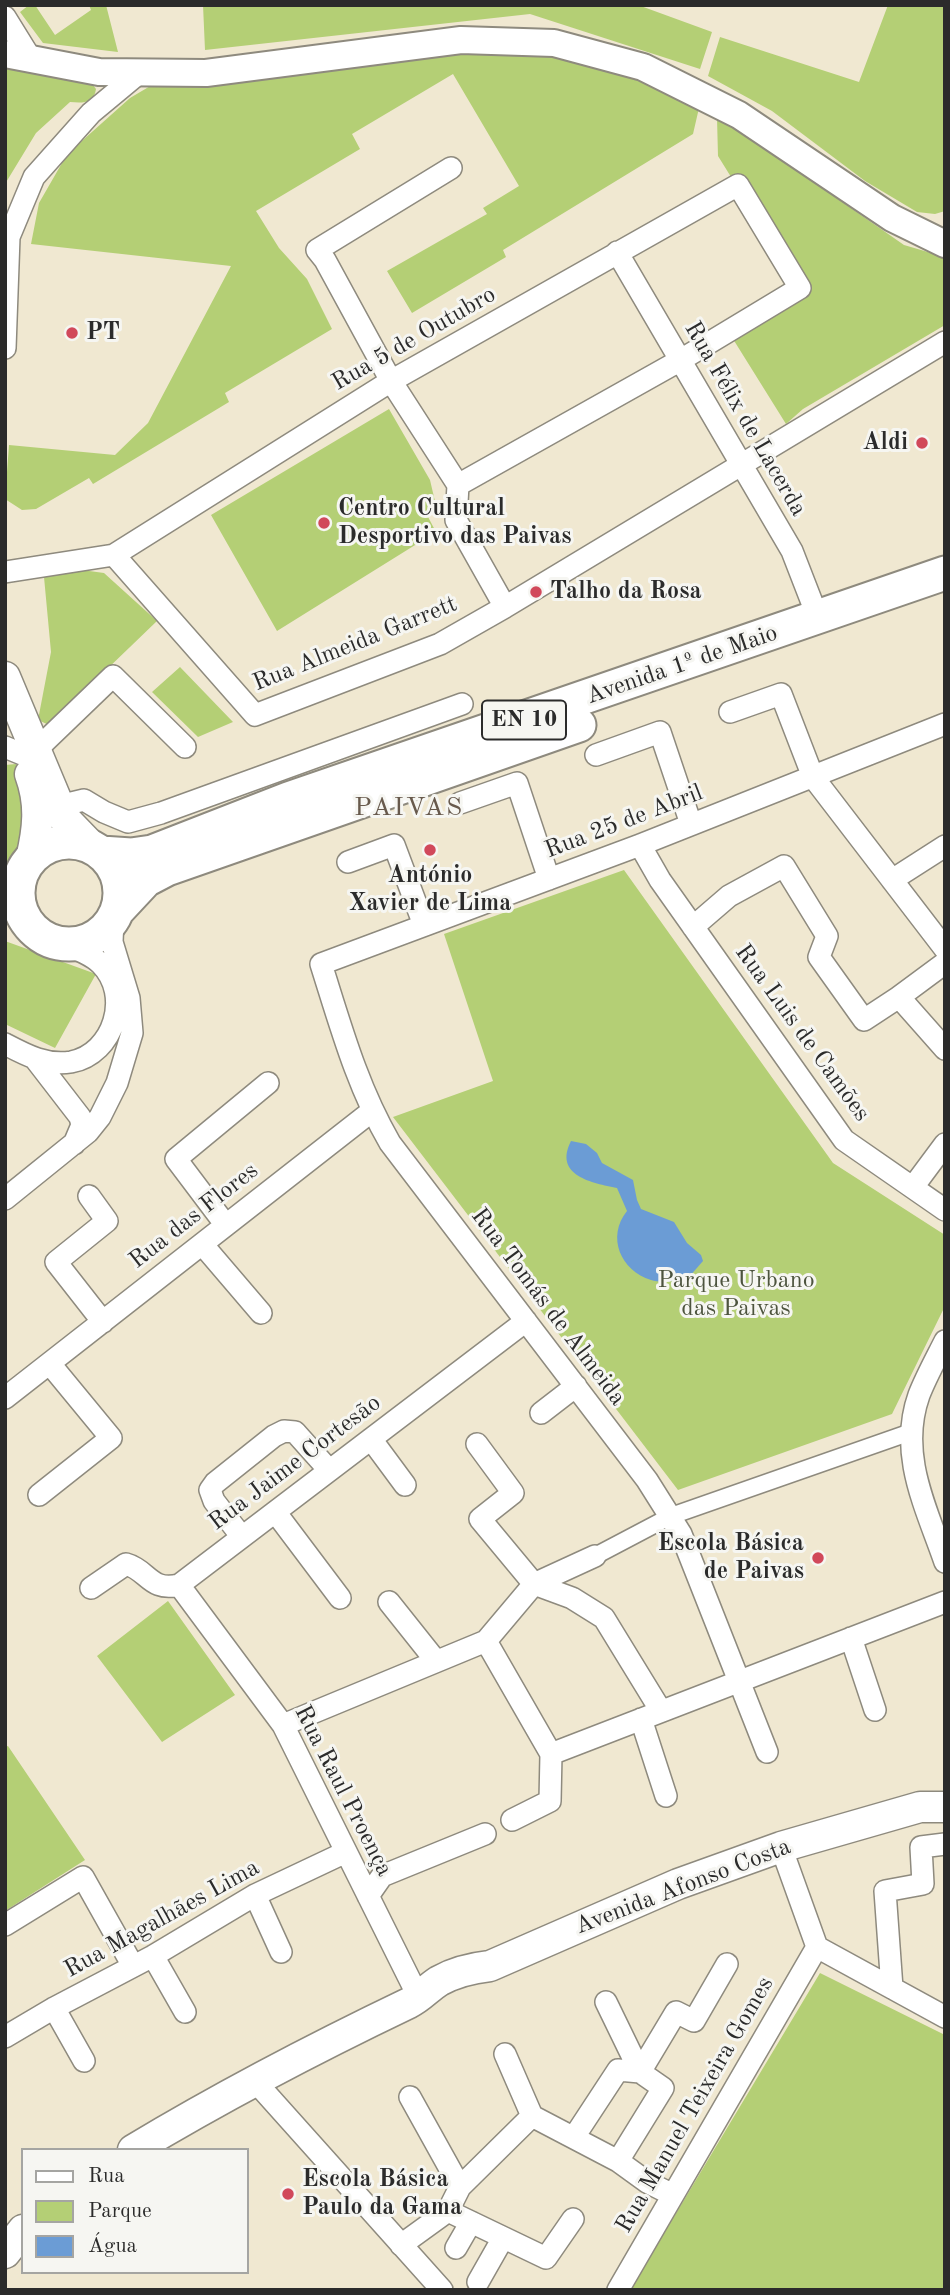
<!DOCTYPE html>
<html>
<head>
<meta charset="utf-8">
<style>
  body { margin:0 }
  #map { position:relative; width:950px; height:2295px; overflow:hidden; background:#f0e8d1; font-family:"Old Standard TT",serif }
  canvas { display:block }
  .frame { position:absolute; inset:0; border:7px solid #2b2b2b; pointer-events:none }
  .legend { position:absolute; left:21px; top:2148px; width:228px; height:126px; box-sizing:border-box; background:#f6f6f2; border:2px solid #a5a5a2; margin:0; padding:9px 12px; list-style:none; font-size:21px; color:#2b2b2b }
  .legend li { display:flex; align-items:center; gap:14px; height:35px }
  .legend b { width:35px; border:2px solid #a5a5a2 }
</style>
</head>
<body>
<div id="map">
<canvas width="950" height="2295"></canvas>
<div class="frame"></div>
<ul class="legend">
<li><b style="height:9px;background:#fff"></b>Rua</li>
<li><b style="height:19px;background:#b4cf75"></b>Parque</li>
<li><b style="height:19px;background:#6b9cd5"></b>Água</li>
</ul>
</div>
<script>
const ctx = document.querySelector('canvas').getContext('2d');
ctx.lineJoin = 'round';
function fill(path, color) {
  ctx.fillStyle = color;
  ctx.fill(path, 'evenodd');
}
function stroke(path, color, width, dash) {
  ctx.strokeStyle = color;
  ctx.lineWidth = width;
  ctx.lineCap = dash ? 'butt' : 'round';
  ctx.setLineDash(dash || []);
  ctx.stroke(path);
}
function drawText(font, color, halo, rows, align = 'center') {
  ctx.font = font + ' "Old Standard TT",serif';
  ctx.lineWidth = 6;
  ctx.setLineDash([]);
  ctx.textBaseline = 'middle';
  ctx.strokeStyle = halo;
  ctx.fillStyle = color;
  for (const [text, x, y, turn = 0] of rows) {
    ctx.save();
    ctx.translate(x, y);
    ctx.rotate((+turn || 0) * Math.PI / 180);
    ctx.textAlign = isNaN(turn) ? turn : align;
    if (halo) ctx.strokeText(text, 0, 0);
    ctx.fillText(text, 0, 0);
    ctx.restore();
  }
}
fill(new Path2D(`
  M29 5H35L55 35 91 10 89 5H106L118 52 43 43 20 12Z
  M203 5H638L712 32 700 69 530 14 205 50Z
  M888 5H945V211L935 214 917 212 865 181 772 111 708 76 720 37 859 82Z
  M477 54C511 55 546 54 579 61 622 71 660 89 699 108L693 134 503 250 506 257 412 313 387 271 487 214 483 208 519 186 453 74 352 134 360 149 256 211 279 248 307 279 332 329 225 393 229 402 93 484 89 478 36 509 22 510 5 499 9 445 115 455 148 423 231 266 31 244 39 203 62 163 74 148 130 98 152 85 426 55Z
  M5 67 90 81 96 89C94 104 82 103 70 102L36 133 5 184Z
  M717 118 733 126 904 245 945 257V325L803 409 786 424 728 331 800 288 718 156Z
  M389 409 430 480 437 510 427 515 436 532 277 631 211 515Z
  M82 570 104 573 157 621 49 725 38 720 51 652 44 577Z
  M180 667 233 722 198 737 152 692Z
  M16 764 31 806 22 845 5 870V765Z
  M624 870 833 1163 945 1235V1306L892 1414 678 1490 393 1117 493 1081 444 934Z
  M5 941 96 974 55 1048 5 1024Z
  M168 1601 235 1695 162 1742 97 1656Z
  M8 1746 85 1860 5 1911V1747Z
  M820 1973 945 2035V2290H630Z`), '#b4cf75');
fill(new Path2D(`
  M571 1141 586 1144 597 1153 602 1163 633 1180 637 1200 641 1209 674 1222 687 1243 701 1255 703 1261 689 1277C678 1280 663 1284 651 1280 621 1271 606 1237 627 1211L617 1188C593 1183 553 1176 571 1141Z`), '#6b9cd5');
const pedestrian = new Path2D(`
  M595 1556 671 1516 911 1432`);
const minor = new Path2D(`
  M5 17 31 59
  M451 168 317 250 325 260 391 381 458 485 456 520 505 607
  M617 252 792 551 818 618
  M5 348 9 237 34 177 91 113 138 74
  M114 555 255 715 440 644 505 607 945 342
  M5 572 114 555 391 381 738 185 800 288 679 361 458 485
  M730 712 781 694 813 777 945 949
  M5 747 22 754
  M35 751 113 676 185 747
  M596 755 660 732 691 824
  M460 803 517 783 549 879
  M59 806 84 800 104 812 128 822 161 813 462 704
  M640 845 660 880 844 1140 945 1210
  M348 862 394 845 424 925
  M892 880 945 846
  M693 927 729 896 784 866 827 936 819 957 864 1020 899 997
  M945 963 899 997 945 1049
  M5 1044C26 1055 46 1066 71 1062 114 1054 132 995 101 964 91 954 76 949 63 944
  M36 1060 80 1117 82 1125 74 1144
  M913 1187 945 1144
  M89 1196 107 1221 56 1262 103 1322
  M5 1199 88 1132 100 1117 117 1083 132 1033 129 998 112 942 113 919
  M225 1224 176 1159 268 1083
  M202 1244 261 1313
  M945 1341C936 1359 926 1377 919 1395 898 1454 926 1507 945 1562
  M5 1398 372 1111
  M541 1413 576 1386
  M371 1439 405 1485
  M477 1444 513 1493 480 1519 534 1584 486 1641 551 1754
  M39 1495 111 1438 50 1364
  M276 1513 340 1598
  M242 1537 214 1501 210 1490 215 1483 274 1436 284 1431 295 1432 329 1470
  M534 1584 572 1598 604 1618 661 1711
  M534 1584 595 1556
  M179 1585 283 1725 419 1998
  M91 1588 126 1564C148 1570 150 1592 179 1585L526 1321
  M389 1602 436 1661
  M851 1638 875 1710
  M641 1719 666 1796
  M283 1725 486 1641
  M767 1752 681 1534 647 1480 390 1143C357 1086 341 1027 321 964L640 845 945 724
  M512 1820 550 1801 551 1754 945 1602
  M781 1847 817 1947 945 2017
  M255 1895 281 1952
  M368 1896 382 1876 485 1834
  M5 1925 83 1877 133 1966
  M153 1956 185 2012
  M892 1988 885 1891 923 1884 921 1847 945 1844
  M54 2008 84 2061
  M5 2037 54 2008 153 1956 255 1895 346 1852
  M505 2054 532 2116
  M254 2080 442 2290
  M410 2097 460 2187
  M574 2137 618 2070 640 2072 606 2002
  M618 2161 647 2182 673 2195
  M448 2211 546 2258 573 2219
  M401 2245 448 2211 460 2187 532 2116 618 2161 663 2088 640 2072 676 2012 694 2021 727 1964
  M456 2248 471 2222
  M478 2282 503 2238
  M618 2290 817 1947`);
const tertiary = new Path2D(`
  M5 54 99 72 206 73 461 40 554 43 643 67 739 115 892 218 945 244`);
const secondary = new Path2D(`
  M5 677 64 818 92 847
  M30 774C41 804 38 829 31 859
  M133 2150C223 2096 315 2048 409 2003 421 1997 428 1988 439 1981 455 1972 472 1968 490 1966L678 1884 781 1847 920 1807H945
  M5 2253 23 2230`);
const primary = new Path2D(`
  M18 893a51 51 0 1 1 102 0a51 51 0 1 1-102 0Z
  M101 853 131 855 152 852 288 799 945 573
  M118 910 146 880 167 869 579 725`);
stroke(pedestrian, '#8e8a7e', 19);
stroke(minor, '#8e8a7e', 24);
stroke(tertiary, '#8e8a7e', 30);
stroke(secondary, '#8e8a7e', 33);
stroke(primary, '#8e8a7e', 37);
stroke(pedestrian, '#fff', 16);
stroke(minor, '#fff', 21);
stroke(tertiary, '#fff', 26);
stroke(secondary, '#fff', 30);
stroke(primary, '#fff', 33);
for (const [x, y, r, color] of [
  [72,333,7,"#d1495b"],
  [922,443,7,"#d1495b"],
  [324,523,7,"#d1495b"],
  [536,592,7,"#d1495b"],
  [430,850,7,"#d1495b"],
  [818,1558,7,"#d1495b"],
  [288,2194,7,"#d1495b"]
]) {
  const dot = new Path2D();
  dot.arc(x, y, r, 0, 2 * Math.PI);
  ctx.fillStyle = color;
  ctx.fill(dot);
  stroke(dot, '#f6f6f2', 2.5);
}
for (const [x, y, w] of [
  [524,720,84]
]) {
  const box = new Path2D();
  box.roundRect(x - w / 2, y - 19.5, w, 39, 5);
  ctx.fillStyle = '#f6f6f2';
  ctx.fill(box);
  stroke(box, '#2b2b2b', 2);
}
drawText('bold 23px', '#2b2b2b', null, [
  ["EN 10",524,720]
]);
drawText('bold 24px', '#2b2b2b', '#f6f6f2', [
  ["PT",86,333],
  ["Aldi",908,443,"right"],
  ["Centro Cultural",338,509],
  ["Desportivo das Paivas",338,537],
  ["Talho da Rosa",550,592],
  ["António",430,876,"center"],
  ["Xavier de Lima",430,904,"center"],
  ["Escola Básica",804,1544,"right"],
  ["de Paivas",804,1572,"right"],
  ["Escola Básica",302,2180],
  ["Paulo da Gama",302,2208]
], 'left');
drawText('24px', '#2b2b2b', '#f6f6f2', [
  ["Rua 5 de Outubro",414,339,-30],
  ["Rua Félix de Lacerda",745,419,60],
  ["Rua Almeida Garrett",355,644,-22],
  ["Avenida 1º de Maio",682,665,-19],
  ["Rua 25 de Abril",624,822,-21],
  ["Rua Luis de Camões",802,1033,54],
  ["Rua das Flores",194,1216,-38],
  ["Rua Tomás de Almeida",548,1307,53],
  ["Rua Jaime Cortesão",295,1463,-37],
  ["Rua Raul Proença",343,1791,63],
  ["Avenida Afonso Costa",683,1887,-21],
  ["Rua Magalhães Lima",162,1919,-29],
  ["Rua Manuel Teixeira Gomes",695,2105,-60]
]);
drawText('24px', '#4d543e', '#f6f6f2', [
  ["Parque Urbano",736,1281],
  ["das Paivas",736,1309]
]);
ctx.letterSpacing = '2px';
drawText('26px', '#685a4d', '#f6f6f2', [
  ["PAIVAS",409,808]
]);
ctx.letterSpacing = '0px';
</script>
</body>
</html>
